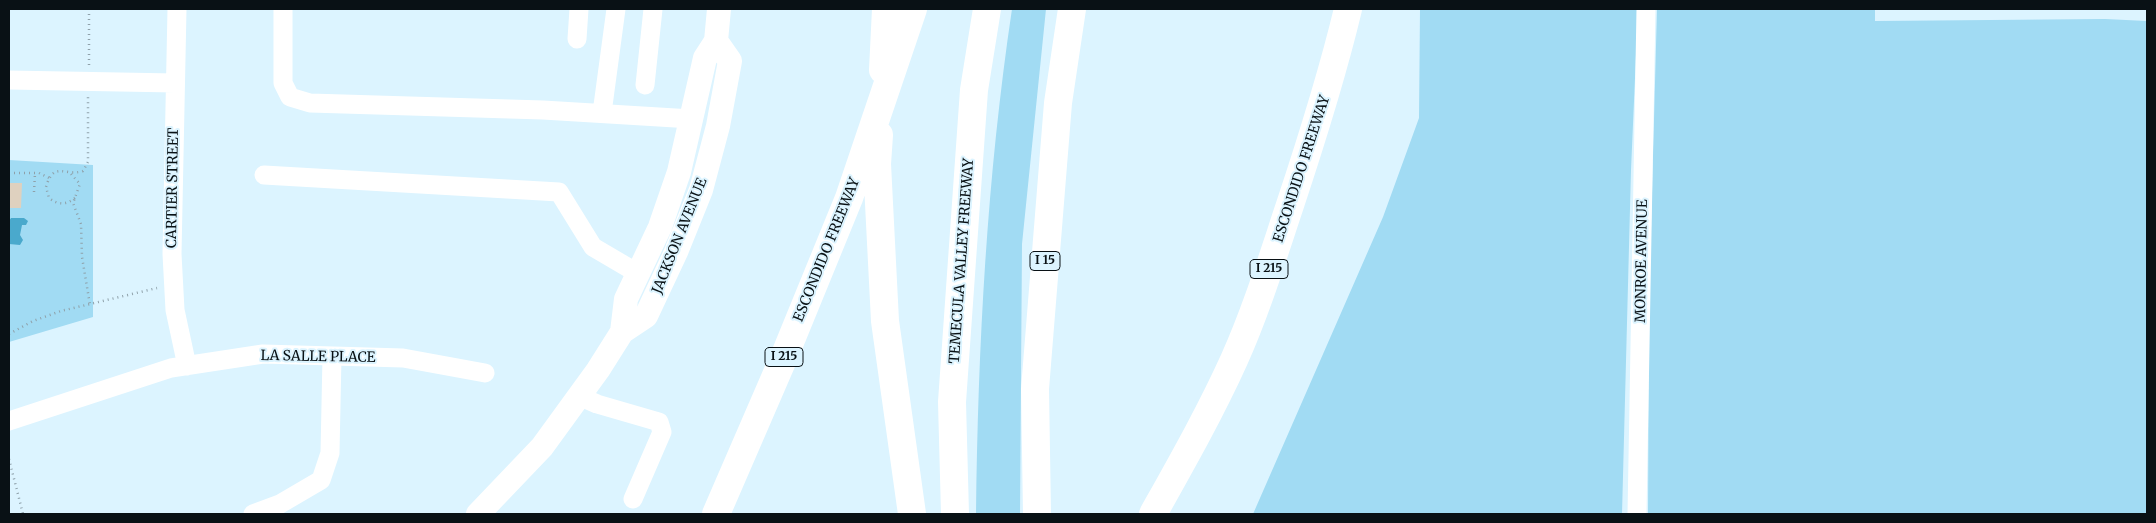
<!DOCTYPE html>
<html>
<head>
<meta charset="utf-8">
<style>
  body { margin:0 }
  #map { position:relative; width:2156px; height:523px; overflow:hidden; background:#dcf4ff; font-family:Merriweather,serif }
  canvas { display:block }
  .frame { position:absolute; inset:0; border:10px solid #091115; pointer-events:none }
</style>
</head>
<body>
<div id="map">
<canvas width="2156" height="523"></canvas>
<div class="frame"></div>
</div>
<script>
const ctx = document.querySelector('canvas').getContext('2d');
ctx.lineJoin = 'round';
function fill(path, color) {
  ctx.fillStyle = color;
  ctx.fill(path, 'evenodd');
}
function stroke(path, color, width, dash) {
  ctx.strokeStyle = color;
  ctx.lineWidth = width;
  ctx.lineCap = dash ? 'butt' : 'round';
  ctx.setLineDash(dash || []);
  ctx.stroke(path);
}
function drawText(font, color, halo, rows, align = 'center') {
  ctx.font = font + ' Merriweather,serif';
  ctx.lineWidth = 4;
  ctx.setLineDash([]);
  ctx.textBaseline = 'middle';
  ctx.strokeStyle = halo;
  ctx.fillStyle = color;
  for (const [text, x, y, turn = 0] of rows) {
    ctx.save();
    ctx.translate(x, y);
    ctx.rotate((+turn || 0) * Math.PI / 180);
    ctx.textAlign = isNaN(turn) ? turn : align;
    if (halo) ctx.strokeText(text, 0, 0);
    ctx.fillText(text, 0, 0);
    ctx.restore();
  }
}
fill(new Path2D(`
  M1012 9H1046L1022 244 1020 514H976C978 345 987 176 1012 9Z
  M1420 9H1638L1631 170 1622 514H1253L1383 217 1419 118Z
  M1657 9H1875V21L2105 19 2147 21V514H1648L1649 303Z
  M9 160 93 165V317L9 342Z`), '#a1dbf3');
fill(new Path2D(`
  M11 218H24L28 221 26 225H22L20 235 23 240 20 245 9 244V221Z`), '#4aa9cc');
fill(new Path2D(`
  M9 183H22L21 208H9Z`), '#dfd1bf');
stroke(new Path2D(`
  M89 9V66
  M9 173H39L49 178
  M71 174 80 184 73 203 81 224 82 257 90 305
  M34 192 35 173
  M75 198C66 205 58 205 49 198L46 187C54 160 65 177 83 171L88 162V97
  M9 334 33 321 61 311 157 288
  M9 459 23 514`), '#8fa1aa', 2.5, [1, 4]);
stroke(new Path2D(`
  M177 9 172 254 175 310 187 366
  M283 9V83L290 97 310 103 543 110 692 119
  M577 39 579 9
  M9 80 175 83
  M645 85 653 9
  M602 113 616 9
  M264 175 559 192 593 247 639 274
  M579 396 597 404 659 422 662 432 633 499
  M9 421 171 368 263 354 403 358 485 373
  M253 514 280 504 321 480 330 453 332 356
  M1637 514 1646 9`), '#fff', 19);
stroke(new Path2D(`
  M622 332 646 316 676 252 701 190 718 126 730 61 716 41
  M478 514 542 447 598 370 622 332 626 299 660 227 679 172 705 58 716 41 719 9`), '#fff', 24);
stroke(new Path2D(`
  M883 70 886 9
  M879 135 877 164 885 321 912 514
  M716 514 784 357 849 198 913 9
  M955 514 952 402 974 90 987 9
  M1037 514 1035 389 1058 103 1072 9
  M1153 514C1181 464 1210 413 1234 360 1256 311 1272 259 1289 208 1311 142 1332 76 1348 9`), '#fff', 28);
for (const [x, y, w] of [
  [1045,261,30],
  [1269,269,38],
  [784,357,38]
]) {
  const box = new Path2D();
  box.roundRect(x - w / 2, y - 9.5, w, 19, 4);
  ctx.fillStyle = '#dcf4ff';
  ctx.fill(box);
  stroke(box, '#091115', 1);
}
drawText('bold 12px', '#091115', null, [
  ["I 15",1045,261],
  ["I 215",1269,269],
  ["I 215",784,357]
]);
drawText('14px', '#091115', '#dcf4ff', [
  ["ESCONDIDO FREEWAY",1302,169,-72],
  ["CARTIER STREET",173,188,-89],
  ["JACKSON AVENUE",680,236,-68],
  ["ESCONDIDO FREEWAY",827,250,-68],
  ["TEMECULA VALLEY FREEWAY",962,261,-86],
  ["MONROE AVENUE",1642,261,-89],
  ["LA SALLE PLACE",318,357,1]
]);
</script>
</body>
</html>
